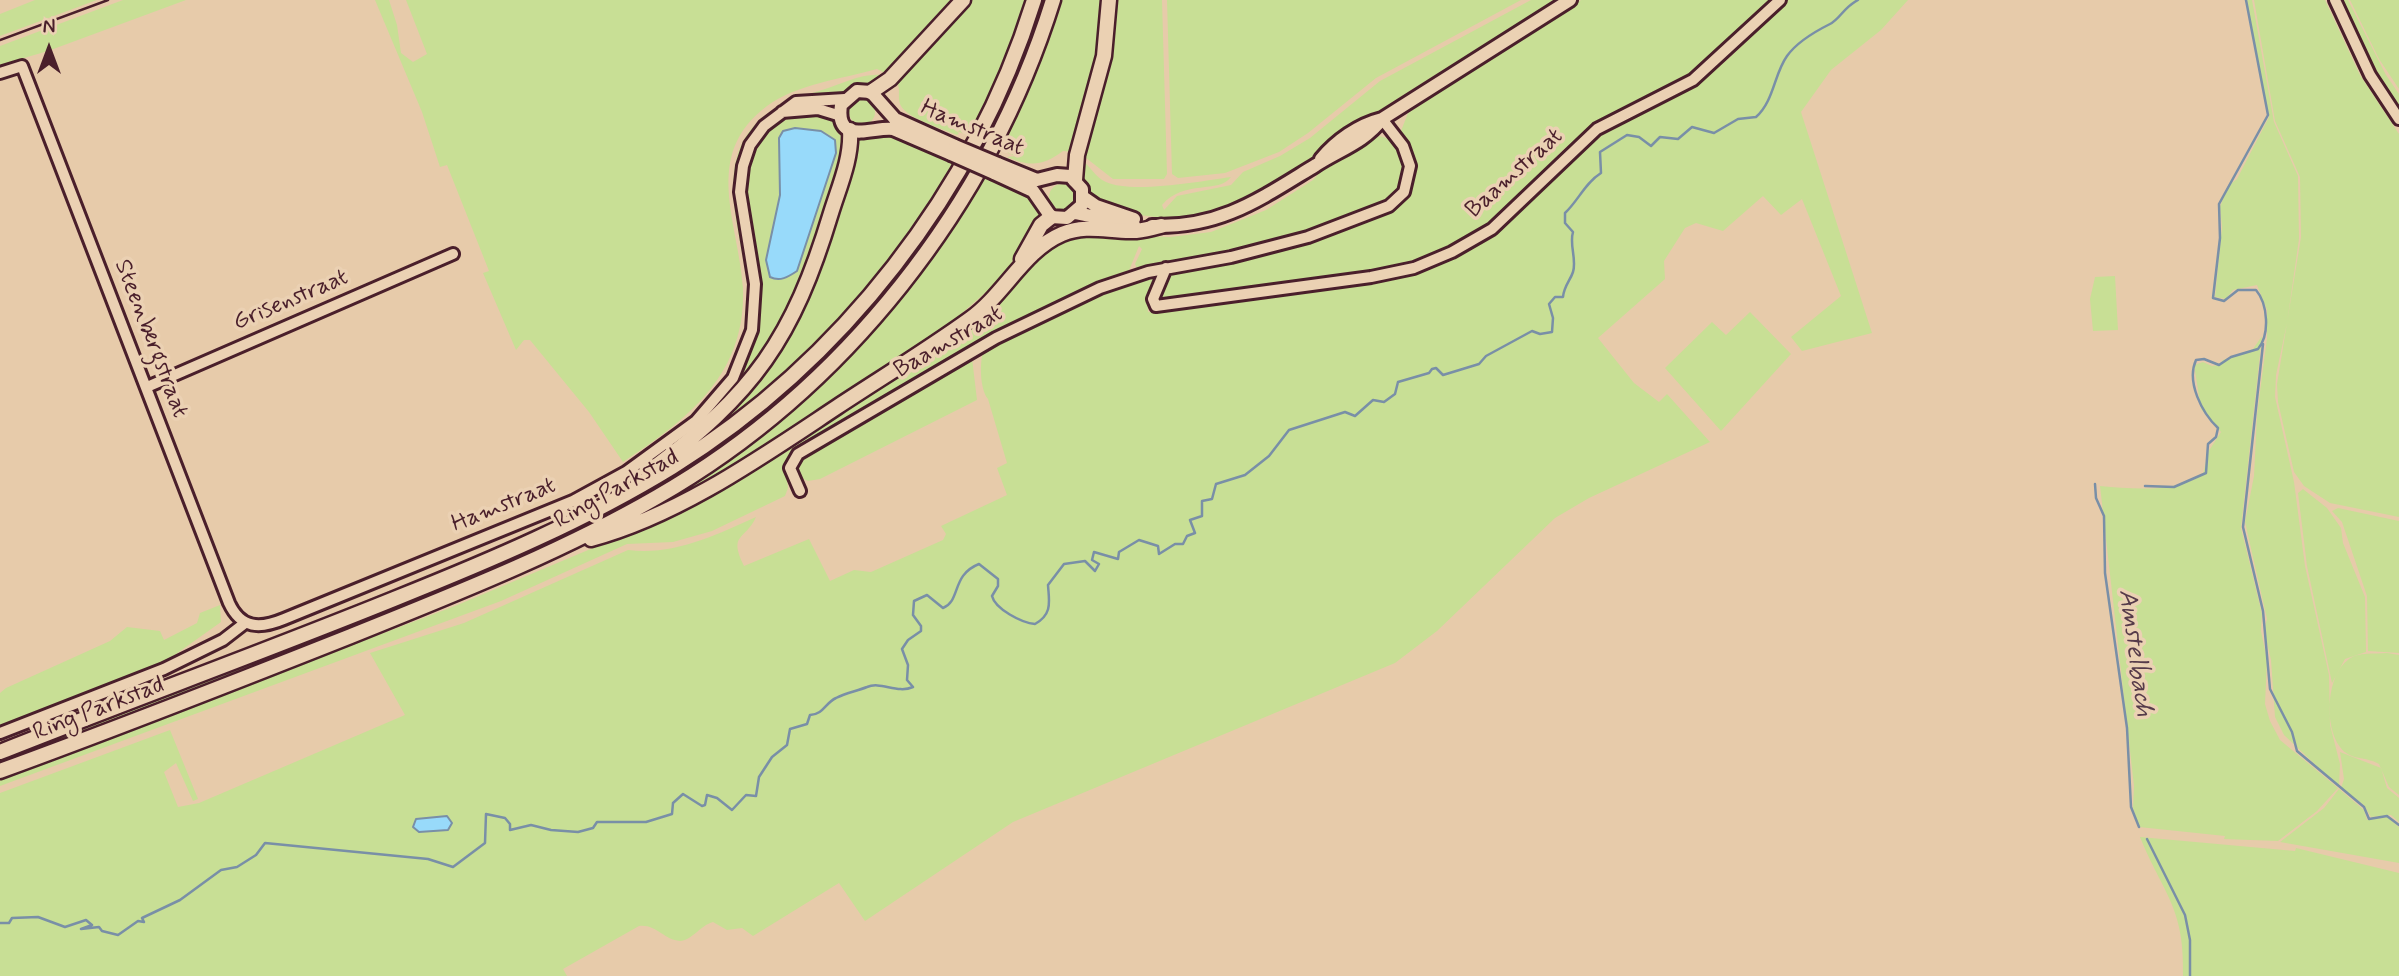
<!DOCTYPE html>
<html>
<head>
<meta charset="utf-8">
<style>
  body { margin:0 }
  #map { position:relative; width:2399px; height:976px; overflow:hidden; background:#e7cbaa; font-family:Mynerve,sans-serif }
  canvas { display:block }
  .north { position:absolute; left:14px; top:14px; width:70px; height:70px; -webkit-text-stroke:5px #ebd1b3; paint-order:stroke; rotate:0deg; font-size:19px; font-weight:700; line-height:28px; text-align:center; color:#4a1f2b }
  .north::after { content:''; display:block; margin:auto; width:24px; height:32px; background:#4a1f2b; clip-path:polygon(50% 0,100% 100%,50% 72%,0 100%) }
</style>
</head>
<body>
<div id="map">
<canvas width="2399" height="976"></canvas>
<div class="north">N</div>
</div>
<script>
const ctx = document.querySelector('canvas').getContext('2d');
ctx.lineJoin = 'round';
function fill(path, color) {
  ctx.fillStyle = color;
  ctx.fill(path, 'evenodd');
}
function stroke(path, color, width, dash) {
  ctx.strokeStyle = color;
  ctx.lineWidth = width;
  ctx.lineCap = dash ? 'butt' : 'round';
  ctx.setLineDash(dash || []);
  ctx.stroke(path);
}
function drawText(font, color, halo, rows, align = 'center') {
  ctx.font = font + ' Mynerve,sans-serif';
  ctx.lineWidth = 7;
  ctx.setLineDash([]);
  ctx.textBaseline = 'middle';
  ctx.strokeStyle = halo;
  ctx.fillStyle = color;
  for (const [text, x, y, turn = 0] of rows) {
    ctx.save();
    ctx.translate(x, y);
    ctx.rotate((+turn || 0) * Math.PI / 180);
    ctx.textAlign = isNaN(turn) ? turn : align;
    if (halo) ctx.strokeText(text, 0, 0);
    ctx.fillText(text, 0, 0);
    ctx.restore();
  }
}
fill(new Path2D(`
  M35 0H97L0 36V14Z
  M123 0H186L48 51 0 65V46Z
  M375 0H389L397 25 401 53 413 62 427 54 406 0H957L889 75 877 69C842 79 797 84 767 106 701 155 739 223 743 288 744 311 740 335 731 355 711 402 664 435 623 462L589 412 530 340H524L516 350 483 273 489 271 447 165 440 167 422 112Z
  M966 0H1029L1022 22 971 137 953 129 959 133 957 135C945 130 907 118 901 106 896 96 903 88 894 79Z
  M1039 0H1048C991 168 892 313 754 425 665 498 555 545 450 589 302 652 150 708 0 766V757L446 583 734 430 911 252Z
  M1058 0H1106L1103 37 1074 152 1063 151C1043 166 1030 167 1007 157L1015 156 999 149 1033 74Z
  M1112 0H1162L1167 174 1164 179H1113L1081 154Z
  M1167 0H1521L1376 78 1308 133 1279 152 1225 173 1178 178 1172 174Z
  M1531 0H1560C1496 39 1432 75 1370 117 1325 147 1283 185 1232 205 1195 220 1156 221 1118 210 1092 202 1081 186 1082 160 1091 167 1095 177 1106 182 1132 194 1202 181 1231 177 1219 194 1184 179 1162 205L1164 210 1177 196 1231 185 1243 172 1280 156 1310 138 1380 81Z
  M1581 0H1777L1711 63 1664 92 1637 101 1601 120 1565 148 1484 229 1467 241 1411 266 1168 303 1157 298 1173 272C1223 261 1393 233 1412 187 1421 164 1406 151 1401 131L1408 113Z
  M1786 0H1908L1881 30 1831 70 1801 112 1872 333 1802 351 1791 337 1841 296 1802 199 1781 215 1763 196 1723 231 1696 223 1685 228 1664 261 1665 279 1598 338 1634 383 1659 402 1667 394 1710 442 1589 498 1555 518 1437 631 1395 663 1013 822 865 921 839 883 753 936 742 928 727 930 713 922C701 925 691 941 680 941 664 940 656 924 639 926L563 969 567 976H0V793L170 730 198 799 193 801 176 763 164 772 178 807 199 803 405 715 370 653 464 623 628 550C673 556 716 535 756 517 745 541 728 533 744 566L809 539 830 581 854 570 871 572 943 540 946 534 941 526 1007 495 997 468 1007 463 988 399C980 390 979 361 984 350L1104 291 1154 275 1157 276 1148 297V312L1425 268C1503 241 1537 178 1601 132 1634 109 1675 96 1709 74 1729 62 1768 19 1786 0ZM440 816H447L451 827 419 832 416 819Z
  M2247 0H2252L2274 122 2298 176 2299 239 2287 323 2276 375 2275 397 2294 482 2305 566 2329 675 2330 725 2340 764 2339 787 2284 735 2275 717 2271 660 2264 630 2267 619 2245 522 2254 476 2257 415 2267 338V310L2257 285 2233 290 2226 299 2215 297 2222 227 2220 207 2228 186 2237 179 2269 117Z
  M2254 0H2325L2360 75 2399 134V517L2330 503 2304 486 2294 472 2278 402 2277 384 2301 237 2300 177 2275 121Z
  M2341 0H2348L2386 75 2399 94V109L2370 63Z
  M2350 0H2399V89L2379 59Z
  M881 75 886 79C843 104 789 82 754 128 742 143 735 162 735 182 734 204 749 259 746 271 727 180 715 120 822 90 842 84 862 73 881 75Z
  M849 112a13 13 0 1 1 26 0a13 13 0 1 1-26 0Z
  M810 112 834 118 846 141 808 273 761 366 724 400C744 371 759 341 760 305 763 237 708 134 810 112ZM779 138 787 278 766 260 780 195Z
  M887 133 957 163C909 250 840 330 764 394 740 415 712 432 686 451L780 346 855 138Z
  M1379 136C1391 138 1397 146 1402 157 1407 170 1404 186 1394 196 1385 205 1371 209 1360 213 1290 244 1213 256 1138 270L1135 264 1142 249 1139 246 1128 273 1100 283 798 448 785 465 788 488 785 496 712 531 673 542 627 544 501 601 0 786V778L455 606 612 540 680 506 921 356 1032 260 1071 234 1170 237 1211 232 1266 210 1313 180 1328 163Z
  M983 175 1005 182 1033 198 1042 215 1001 279 954 320 864 380 817 418 705 486 619 528 786 412 954 223Z
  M1049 197a13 13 0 1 1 26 0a13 13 0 1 1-26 0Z
  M2115 276 2118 330 2093 331 2090 299 2095 277Z
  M1750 312 1791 354 1721 431 1665 368 1712 322 1726 335Z
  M2262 336 2241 528 2262 614 2261 631 2267 660 2265 704 2270 721 2280 740 2338 788 2317 811 2278 841 2224 839 2225 836 2139 827 2133 808 2134 786 2100 486C2135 489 2171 493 2203 475L2208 452 2221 432 2201 409 2194 365 2203 362 2212 366 2219 365 2223 360 2253 349Z
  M972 358 977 400 820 479 808 481 799 477 796 467 801 459Z
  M2303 489 2327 508 2341 528 2343 543 2365 597 2366 652 2345 659 2332 683 2307 566 2298 493Z
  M2338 508 2399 521V653L2368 651 2367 596 2342 522 2332 511Z
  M220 605 221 622 162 664 0 729V693L6 688 110 641 127 627 160 631 164 640 197 623 200 613Z
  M2387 653 2399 655V795L2389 787 2379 764C2366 756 2350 761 2340 747 2324 726 2326 675 2349 659 2358 652 2375 654 2387 653Z
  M2340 752 2381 768 2387 788 2399 798V822L2391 815 2371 817 2364 805 2341 788 2344 779Z
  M2339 789 2364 810 2367 820 2387 817 2399 827V863L2280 842 2324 808Z
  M2140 837 2295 851 2296 848 2399 873V976H2183C2185 907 2163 894 2140 837Z`), '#c8df95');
const water = new Path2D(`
  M795 128 821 131 835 140 836 153 797 271C788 277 780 282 770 277L766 260 780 195 779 138 783 131Z
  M447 816 452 823 448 830 419 832 413 827 416 819Z`);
fill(water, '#98dafa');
stroke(water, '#798fa7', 2);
stroke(new Path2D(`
  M2263 344 2243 527 2263 611 2270 689 2292 732 2297 751 2364 807 2369 819 2387 816 2399 825
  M2095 484 2096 498 2104 516 2105 573 2127 728 2131 807 2139 827
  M2145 486 2174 487 2206 473 2208 444 2216 437 2218 428C2202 413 2186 382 2196 360L2204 359 2219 365 2231 357 2258 349C2270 335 2268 304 2256 290H2238L2224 301 2213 298 2220 238 2219 204 2268 115 2246 0
  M2147 839 2185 915 2190 940V976
  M0 923H9L12 918 38 917 65 927 86 920 92 925 81 929 99 927 102 931 118 935 138 921 144 922 142 918 180 900 221 870 237 867 256 855 265 843 428 859 453 867 485 843 486 814 505 818 510 824V830L531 825 551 830 578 832 593 828 597 822H646L672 814 673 803 683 794 702 806 705 805 707 795 717 798 732 810 746 795 756 796 759 777 772 757 787 745 790 729 807 724 810 715C824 714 825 703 836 698 846 693 857 691 867 687 881 681 897 694 913 687L907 680 908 665 902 649 908 640 921 631V626L913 615 914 601 927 595 943 608C961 601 951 575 979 564L998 579V586L992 596C995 609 1022 623 1035 624 1053 614 1049 601 1048 585L1064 564 1085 561 1095 571 1099 564 1092 560 1094 552 1118 559 1119 552 1139 540 1158 546 1159 554 1175 544H1183L1187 536 1195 533 1190 520 1202 516V501L1212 499 1216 484 1245 475 1269 456 1289 430 1345 412 1355 416 1373 400 1384 402 1395 394 1398 382 1429 373 1432 369 1436 368 1443 375 1479 364 1486 356 1532 331 1540 334 1552 332 1553 318 1549 304 1555 297H1563C1564 286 1570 281 1573 272 1577 259 1569 245 1573 232L1565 223V213C1578 201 1585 183 1601 173L1600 152 1627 135 1639 137 1651 146 1660 137 1678 139 1692 127 1714 133 1738 119 1756 117C1774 101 1774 74 1787 56 1797 42 1816 31 1830 24 1840 19 1843 8 1858 0`), '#798fa7', 2.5);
const minor = new Path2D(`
  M2335 0 2370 75 2399 119
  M0 73 22 66 229 603C241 629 260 629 284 619L573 501 626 472 696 421 733 378 752 330 755 284 740 192 743 166 750 145 764 126 796 102 845 99
  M782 112 818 109 841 116
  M1166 268 1153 299 1156 306 1371 277 1414 268 1452 252 1492 229 1597 129 1693 80 1780 0
  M147 387 453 254
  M800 491 790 468 798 454 996 338 1100 288 1148 272 1231 257 1308 237 1389 206 1404 192 1410 166 1403 146 1382 119
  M0 733 164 669 223 640 245 623`);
const major = new Path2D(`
  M951 154 893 129C874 126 835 147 841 105L857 91 871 92 895 119 955 146
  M1321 159C1336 141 1358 125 1382 119L1570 0
  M994 173 1033 191 1051 217 1067 218 1082 205V189L1070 176 1057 175 1037 180 998 164
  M1083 197 1096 206 1134 219
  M1076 213 1134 225
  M1152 226C1221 228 1260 199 1316 165 1339 150 1365 142 1382 119`);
const highway = new Path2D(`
  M871 92 890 79 963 0
  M1075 180 1077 155 1104 56 1109 0
  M1022 259 1041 225 1051 217
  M648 472C754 394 793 339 831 213 839 187 852 158 850 130
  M591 539C678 516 763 456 837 407 881 378 927 350 970 319 1004 295 1024 250 1062 234 1086 224 1106 231 1130 231 1140 232 1151 228 1161 226
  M0 752C131 700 263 652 394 599 489 561 584 521 672 467 841 362 975 191 1034 0
  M0 771C118 728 235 682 351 636 455 594 560 553 657 497 844 390 989 206 1053 0`);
stroke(minor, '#4a1f2b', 16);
stroke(major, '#4a1f2b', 18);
stroke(highway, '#4a1f2b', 19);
stroke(minor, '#ebd1b3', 10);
stroke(major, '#ebd1b3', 12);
stroke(highway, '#ebd1b3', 14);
stroke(new Path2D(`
  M0 40 108 0`), '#4a1f2b', 2.5);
const majorBridge = new Path2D(`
  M955 146 998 164
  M951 154 994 173`);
stroke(majorBridge, '#4a1f2b', 18, []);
stroke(majorBridge, '#ebd1b3', 12);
drawText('24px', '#4a1f2b', '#ebd1b3', [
  ["Hamstraat",972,129,23],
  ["Baamstraat",1515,174,-42],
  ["Grisenstraat",291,301,-23],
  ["Steenbergstraat",150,339,69],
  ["Baamstraat",949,343,-30],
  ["Ring Parkstad",617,490,-29],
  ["Hamstraat",504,506,-22],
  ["Ring Parkstad",99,710,-21]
]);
drawText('italic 26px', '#563b4a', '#ebd1b3', [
  ["Amstelbach",2134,653,82]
]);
</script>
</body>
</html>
